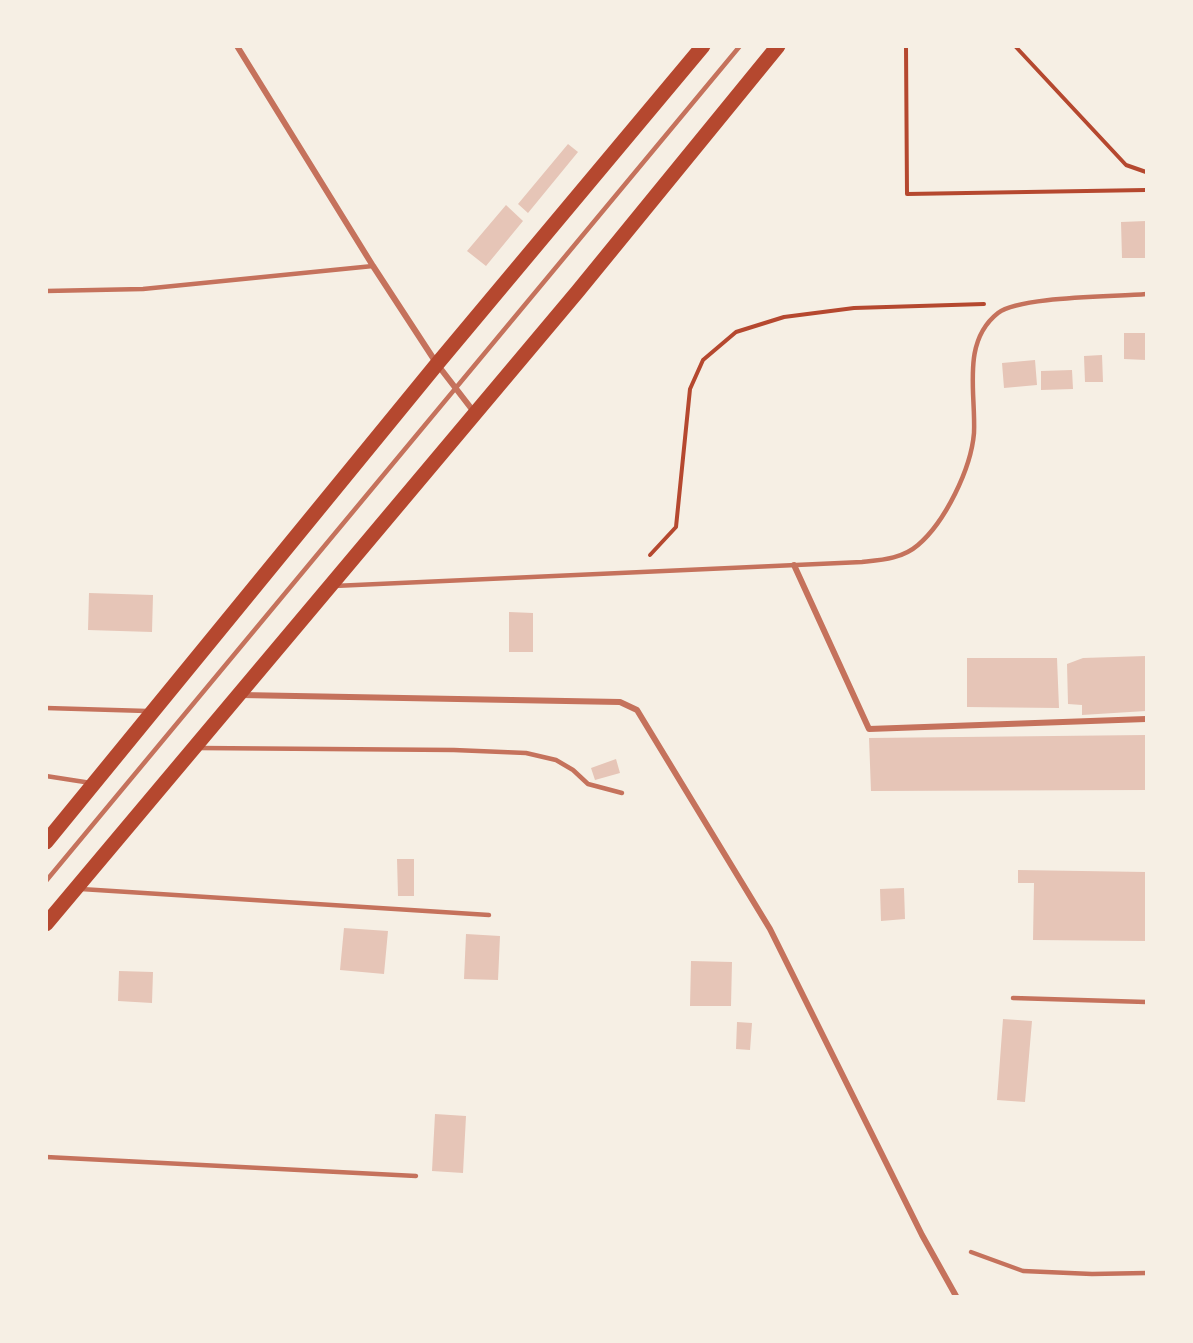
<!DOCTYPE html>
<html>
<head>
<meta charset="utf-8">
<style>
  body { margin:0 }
  #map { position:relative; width:1193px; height:1343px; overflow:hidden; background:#f6efe4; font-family:"Space Grotesk",sans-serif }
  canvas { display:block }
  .frame { position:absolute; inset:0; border:48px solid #f6efe4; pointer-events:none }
</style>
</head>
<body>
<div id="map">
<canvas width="1193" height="1343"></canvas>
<div class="frame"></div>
</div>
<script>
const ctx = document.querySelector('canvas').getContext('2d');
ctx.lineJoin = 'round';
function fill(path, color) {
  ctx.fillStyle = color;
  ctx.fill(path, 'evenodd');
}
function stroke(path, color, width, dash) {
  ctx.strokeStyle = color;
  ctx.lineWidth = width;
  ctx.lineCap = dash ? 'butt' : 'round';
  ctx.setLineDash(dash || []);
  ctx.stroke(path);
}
fill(new Path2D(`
  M568 144 578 152 528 213 518 204Z
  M506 205 523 221 486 266 467 251Z
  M1146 221V258H1122L1121 222Z
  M1124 333H1146V360L1124 359Z
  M1102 355 1103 382H1085L1084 356Z
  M1035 360 1037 385 1004 388 1002 363Z
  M1072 370 1073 389 1041 390V371Z
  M89 593 153 595 152 632 88 630Z
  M509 612 533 613V652H509Z
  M1146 656V711L1082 715V705L1068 704 1067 664 1083 658Z
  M967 658H1057L1059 708 967 707Z
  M1146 735V790L871 791 869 738Z
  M616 759 620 773 595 780 591 768Z
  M397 859H414V896H398Z
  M1018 870 1146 872V941L1033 940 1034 883H1018Z
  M904 888 905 919 881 921 880 889Z
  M344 928 388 931 384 974 340 970Z
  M466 934 500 936 498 980 464 979Z
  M691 961 732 962 731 1006H690Z
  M119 971 153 972 152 1003 118 1001Z
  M1003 1019 1032 1021 1025 1102 997 1100Z
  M737 1022 752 1023 750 1050 736 1049Z
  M435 1114 466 1116 463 1173 432 1171Z`), '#e6c5b7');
stroke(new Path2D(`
  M906 46 907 194 1146 190
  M1015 46 1126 165 1146 172
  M650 555 676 527 690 389 703 360 736 332 784 317 854 308 984 304`), '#b5482f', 4);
stroke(new Path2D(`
  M46 291 143 289 373 266
  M334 586 862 562C881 560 902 559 918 545 945 522 971 469 974 433 976 393 961 342 998 313 1020 296 1115 297 1146 294
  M46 708 147 711
  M199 748 454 750 526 753 556 760 573 770 588 784 622 793
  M46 776 91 783
  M46 881 740 46
  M81 889 489 915
  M1013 998 1146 1002
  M46 1157 416 1176
  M971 1252 1023 1271 1092 1274 1146 1273`), '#c5725c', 4.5);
stroke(new Path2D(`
  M237 46 373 266 437 364 474 412
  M794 565 869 729 1146 719
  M241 695 620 702 637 710 770 929 922 1235 956 1296`), '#c5725c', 6);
stroke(new Path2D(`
  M46 842 437 364 703 46
  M46 924 578 291 778 46`), '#b5482f', 15);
</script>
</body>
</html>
